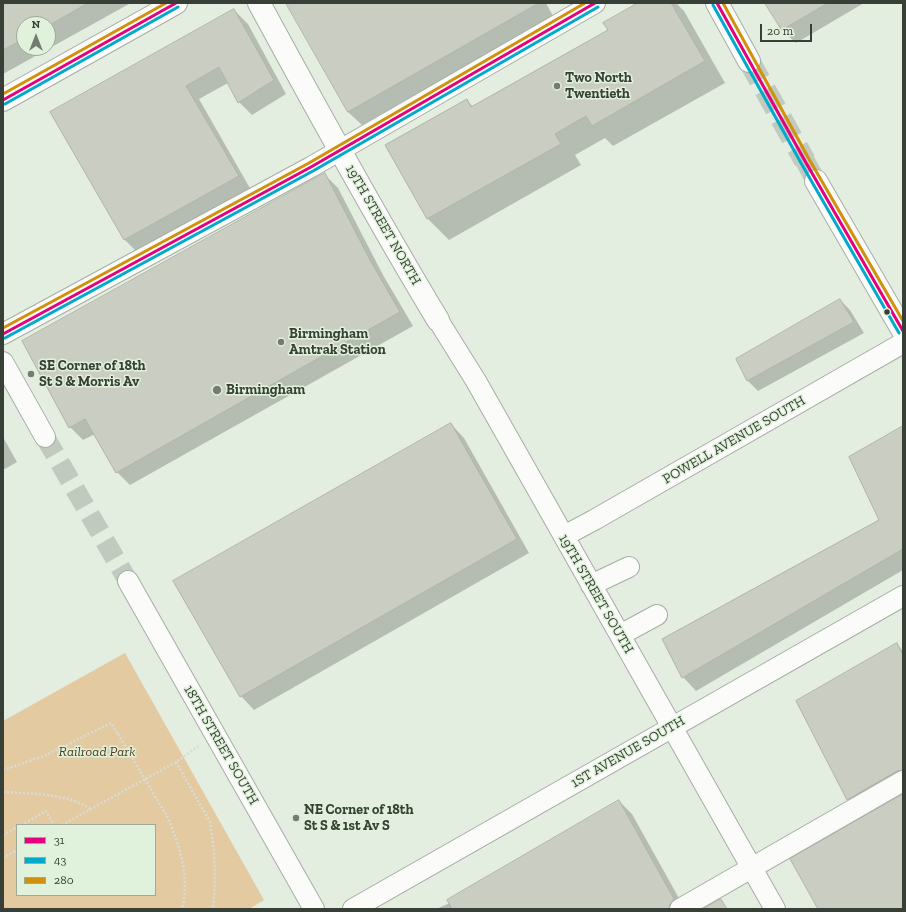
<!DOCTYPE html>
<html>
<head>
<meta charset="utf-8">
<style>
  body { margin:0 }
  #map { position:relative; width:906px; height:912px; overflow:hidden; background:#e3ede0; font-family:"Zilla Slab",serif }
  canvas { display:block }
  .frame { position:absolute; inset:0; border:4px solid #383f36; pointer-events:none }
  .legend { position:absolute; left:16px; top:824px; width:140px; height:72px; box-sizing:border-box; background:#e0f2db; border:1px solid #9daa99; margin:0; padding:5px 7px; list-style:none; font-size:12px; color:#383f36 }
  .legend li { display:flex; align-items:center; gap:8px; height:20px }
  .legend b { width:20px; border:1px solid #9daa99 }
  .north { position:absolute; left:16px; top:16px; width:40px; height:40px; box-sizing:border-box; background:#e0f2db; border:1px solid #9daa99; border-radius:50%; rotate:0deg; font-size:11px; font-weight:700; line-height:16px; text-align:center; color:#383f36 }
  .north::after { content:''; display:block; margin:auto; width:14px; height:18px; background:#747c72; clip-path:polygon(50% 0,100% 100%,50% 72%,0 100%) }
  .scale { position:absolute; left:760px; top:24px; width:52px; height:18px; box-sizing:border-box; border:2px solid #383f36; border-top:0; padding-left:5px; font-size:12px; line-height:14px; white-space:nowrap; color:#383f36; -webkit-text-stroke:3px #e0f2db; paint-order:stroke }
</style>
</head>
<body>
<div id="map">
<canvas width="906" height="912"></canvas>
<div class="frame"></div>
<ul class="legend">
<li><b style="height:5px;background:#e5007d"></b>31</li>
<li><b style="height:5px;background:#00a9ce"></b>43</li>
<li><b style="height:5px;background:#d1910b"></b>280</li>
</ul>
<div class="north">N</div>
<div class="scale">20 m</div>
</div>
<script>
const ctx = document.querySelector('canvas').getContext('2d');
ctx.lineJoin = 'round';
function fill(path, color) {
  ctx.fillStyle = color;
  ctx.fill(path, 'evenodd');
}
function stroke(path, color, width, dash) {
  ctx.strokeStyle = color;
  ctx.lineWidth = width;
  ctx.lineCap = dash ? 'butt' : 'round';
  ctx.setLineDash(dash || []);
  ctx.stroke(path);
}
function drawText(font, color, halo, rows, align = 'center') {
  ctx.font = font + ' "Zilla Slab",serif';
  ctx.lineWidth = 3;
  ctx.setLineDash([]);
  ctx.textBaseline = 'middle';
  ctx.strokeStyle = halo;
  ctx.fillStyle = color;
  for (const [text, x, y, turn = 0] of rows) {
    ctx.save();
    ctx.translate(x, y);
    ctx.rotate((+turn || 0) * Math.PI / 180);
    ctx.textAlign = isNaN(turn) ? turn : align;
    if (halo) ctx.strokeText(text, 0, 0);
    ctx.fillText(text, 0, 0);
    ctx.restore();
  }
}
fill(new Path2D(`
  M125 653 264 900 249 909H3V721ZM17 825H155V895H17Z`), '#e4caa0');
fill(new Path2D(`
  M3 3H128L129 4 3 74ZM24 24H48V48H24Z
  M287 3H546L553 16 362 125 348 112Z
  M640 3H676L684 11 725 83 613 146 605 138 575 155 581 165 449 240 428 219 387 145 467 100 473 107 609 31Z
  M766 3H864L796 43 782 30Z
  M234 10 248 24 286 94 252 115 239 102 228 83 199 99 251 190 138 253 124 239 52 112Z
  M325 175 338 188 383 275 413 326 130 485 117 472 95 434 83 440 70 427Z
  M840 300 850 310 864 333 758 391 748 381 737 359Z
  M451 424 464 438 529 553 254 710 241 696Z
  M903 428V570L696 691 683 677 881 521Z
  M3 437 17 462 3 470Z
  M896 644 903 651V789L861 813 848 799Z
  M619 801 632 814 685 909H436L450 903Z`), '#0003');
const building = new Path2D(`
  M3 3H88L48 26V24H24V39L3 50Z
  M286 3H539L348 112Z
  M638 3H671L705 61 592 126 586 116 555 134 561 144 427 219 385 145 467 99 471 107 608 30 603 23Z
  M765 3H828L782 30Z
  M234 9 274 80 238 103 219 67 186 86 239 176 124 240 50 112Z
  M325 173 370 260 400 312 116 473 85 419 69 428 22 341Z
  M840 299 854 322 747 381 736 359Z
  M451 423 517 539 240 697 173 581Z
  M903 426V549L682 678 662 639 879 520 849 457Z
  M897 643 903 655V770L897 771 847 800 796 701Z
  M903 794V909H818L790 859Z
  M619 800 674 899 670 904 669 909H452L447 900Z
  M721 899 727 909H703Z`);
fill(building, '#c9cdc2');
stroke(building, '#afb3a8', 1);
stroke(new Path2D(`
  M805 161 816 181
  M45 437 128 581`), '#c1cabe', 20, [20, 10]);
stroke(new Path2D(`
  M749 61 805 161`), '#c1cabe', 22, [22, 11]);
const minor = new Path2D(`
  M438 320 476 381 775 909
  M3 334 311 167 595 3
  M3 362 45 437
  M564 536 594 520 903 343
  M128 581 314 909
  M591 585 629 567
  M620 635 657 615
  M353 909 903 596
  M680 909 903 781`);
const major = new Path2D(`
  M259 3C317 110 375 216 438 320
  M717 3 749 61
  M3 100 176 3
  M816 181 903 331`);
stroke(minor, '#a6aea4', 22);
stroke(major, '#a6aea4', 24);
stroke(new Path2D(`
  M176 762 210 822 214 851 215 879 213 909
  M3 770 44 756 111 723 118 734
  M3 792C33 794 65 793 91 809
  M167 816C180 846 190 877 182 909
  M21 825 46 811 54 825
  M62 825 176 762 200 745
  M3 835 17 827
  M3 858 17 850`), '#d9dcd8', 2.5, [2, 2]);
stroke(minor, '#fbfcfa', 20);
stroke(major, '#fbfcfa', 22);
stroke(new Path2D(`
  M118 734 167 816`), '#d9dcd8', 2.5, [2, 2]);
stroke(new Path2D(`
  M717 3 805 161 903 331
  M3 100 176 3
  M3 334 311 167 595 3`), '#e5007d', 3);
stroke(new Path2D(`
  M713 5 801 163 899 333
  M5 104 178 7
  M5 338 313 171 598 7`), '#00a9ce', 3);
stroke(new Path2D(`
  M723 3 809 159 903 321
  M3 94 166 3
  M3 328 309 163 585 3`), '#d1910b', 3);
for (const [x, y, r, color] of [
  [557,86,4,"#747c72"],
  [887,312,3.5,"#383f36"],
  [281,342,4,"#747c72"],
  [31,374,4,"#747c72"],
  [217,390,5,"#747c72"],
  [296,818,4,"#747c72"]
]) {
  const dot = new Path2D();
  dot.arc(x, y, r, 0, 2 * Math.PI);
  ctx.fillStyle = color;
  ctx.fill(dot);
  stroke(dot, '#e0f2db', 1.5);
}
drawText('bold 14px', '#383f36', '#e0f2db', [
  ["Two North",565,78],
  ["Twentieth",565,94],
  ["Birmingham",289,334],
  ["Amtrak Station",289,350],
  ["SE Corner of 18th",39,366],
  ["St S & Morris Av",39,382],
  ["Birmingham",226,390],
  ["NE Corner of 18th",304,810],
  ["St S & 1st Av S",304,826]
], 'left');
drawText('14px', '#383f36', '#e0f2db', [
  ["19TH STREET NORTH",383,225,60],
  ["POWELL AVENUE SOUTH",734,440,-30],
  ["19TH STREET SOUTH",596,594,60],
  ["18TH STREET SOUTH",221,745,60],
  ["1ST AVENUE SOUTH",628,752,-30]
]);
drawText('italic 14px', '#543b1d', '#e0f2db', [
  ["Railroad Park",97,752]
]);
</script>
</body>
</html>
